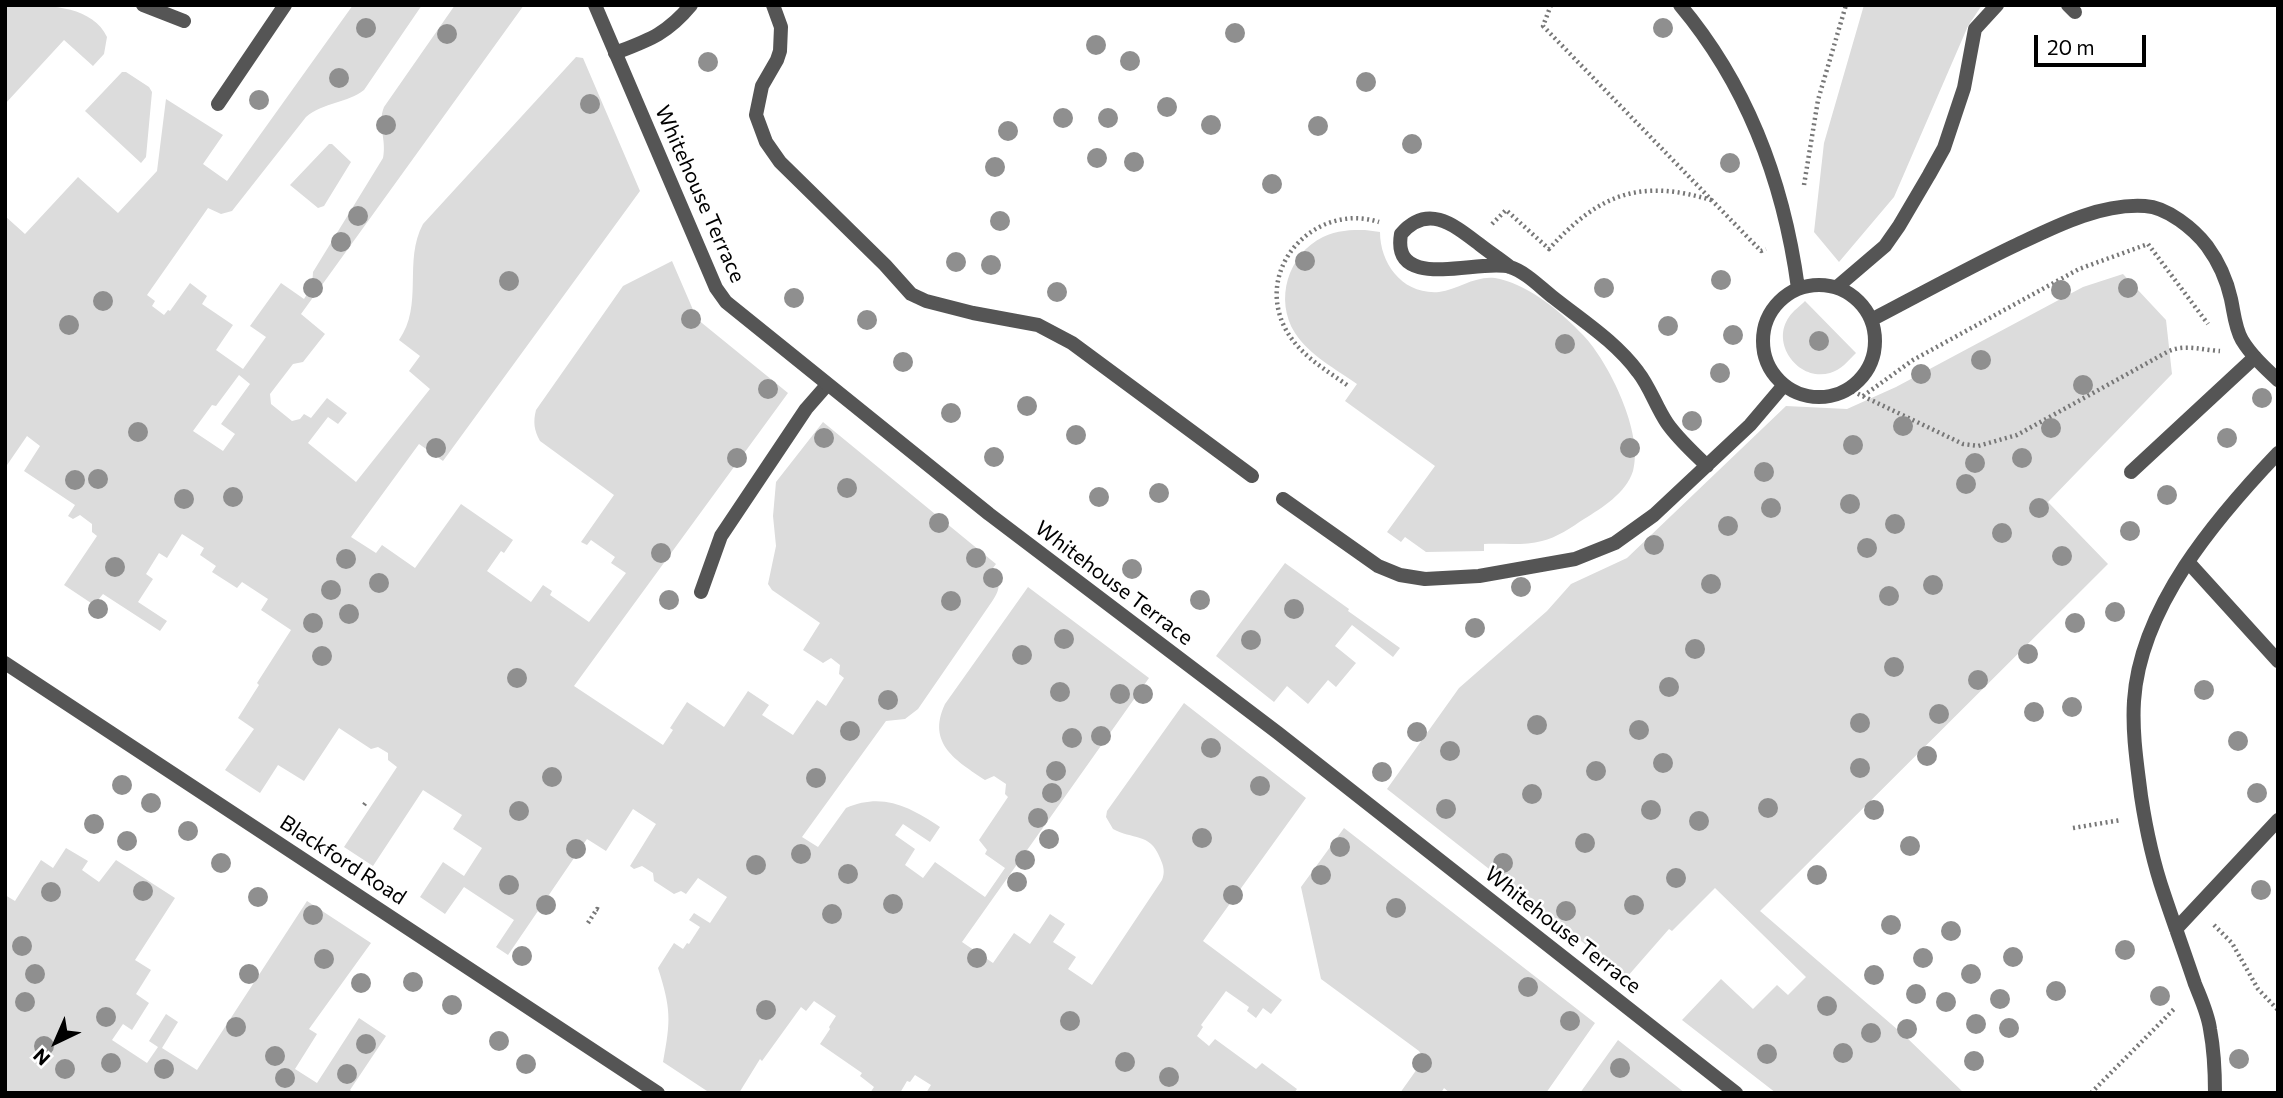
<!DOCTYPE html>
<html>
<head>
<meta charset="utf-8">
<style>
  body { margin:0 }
  #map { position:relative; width:2283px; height:1098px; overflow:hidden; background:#fff; font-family:Commissioner,sans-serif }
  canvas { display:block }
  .frame { position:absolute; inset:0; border:7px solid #000; pointer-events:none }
  .north { position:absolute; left:21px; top:1007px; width:70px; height:70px; -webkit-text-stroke:5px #fff; paint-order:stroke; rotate:224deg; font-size:19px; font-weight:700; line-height:28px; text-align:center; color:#000 }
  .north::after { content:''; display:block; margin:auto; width:24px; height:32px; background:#000; clip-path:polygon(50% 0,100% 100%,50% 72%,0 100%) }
  .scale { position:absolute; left:2034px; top:35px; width:112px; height:32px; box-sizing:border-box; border:4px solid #000; border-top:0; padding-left:9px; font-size:21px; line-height:24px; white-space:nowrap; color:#000; -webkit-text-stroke:5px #fff; paint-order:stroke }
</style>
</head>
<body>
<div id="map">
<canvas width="2283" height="1098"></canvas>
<div class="frame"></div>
<div class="north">N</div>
<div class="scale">20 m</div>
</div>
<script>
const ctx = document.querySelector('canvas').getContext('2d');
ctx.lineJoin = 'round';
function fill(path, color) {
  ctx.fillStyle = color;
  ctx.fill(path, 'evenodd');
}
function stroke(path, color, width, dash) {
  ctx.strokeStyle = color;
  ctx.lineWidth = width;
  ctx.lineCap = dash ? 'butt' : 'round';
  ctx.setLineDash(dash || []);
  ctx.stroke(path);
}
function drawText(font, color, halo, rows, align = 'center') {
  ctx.font = font + ' Commissioner,sans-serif';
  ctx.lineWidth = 5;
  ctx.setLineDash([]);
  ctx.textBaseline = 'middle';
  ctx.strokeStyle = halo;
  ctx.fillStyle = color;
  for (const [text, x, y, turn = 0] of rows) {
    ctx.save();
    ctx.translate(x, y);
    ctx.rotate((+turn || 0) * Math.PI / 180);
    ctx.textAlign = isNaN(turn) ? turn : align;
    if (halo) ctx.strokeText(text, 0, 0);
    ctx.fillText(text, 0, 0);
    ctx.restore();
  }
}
fill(new Path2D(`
  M5 5C37 5 91 2 107 37L104 54 93 66 64 40 5 104Z
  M353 5H422L364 90C348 103 324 102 306 117L232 211 221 214 208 208 147 295 155 301 152 306 164 315 168 310 170 311 190 283 207 296 202 304 233 325 216 350 243 369 266 337 250 326 281 283 304 299 312 286 313 272 383 158C387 140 377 124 384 107L455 5H524L301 314 325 334 303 362 293 364 270 394 271 404 292 421 300 419 304 414 311 418 327 398 347 413 338 424 328 417 308 443 356 482 430 389 409 371 420 356 399 340C424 305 403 261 423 224L576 57 583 58 640 191 443 461 419 444 351 537 376 553 382 545 415 568 461 504 513 540 504 553 501 551 487 571 531 602 543 585 552 591 550 595 589 622 626 573 611 563 615 557 591 540 587 545 581 542 614 495 540 441C534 430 533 422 536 410L623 286 672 261 697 319 788 393 574 686 663 745 673 730 670 728 687 702 724 727 748 691 769 705 762 715 793 735 817 700 826 706 844 678 839 674 840 665 831 658 823 663 803 650 820 623 772 590 768 584 776 546 773 516 776 482 823 422 996 564 993 568C1002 583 1000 590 991 603L918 709 905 719 886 721 802 837 818 847 846 808C883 792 910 807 940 827L930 842 903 824 895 835 915 849 905 865 923 878 935 862 985 897 1005 868 985 854 987 850 979 840 1008 797 1005 794 1006 784 994 776 985 780C957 761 926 744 945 704L1028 587 1149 678 962 942 993 963 1014 933 1030 944 1050 914 1065 924 1053 942 1076 957 1068 969 1092 985 1162 880C1165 872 1164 867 1160 858 1150 832 1132 840 1113 829L1106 817 1107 811 1184 703 1306 798 1203 941 1282 1000 1271 1014 1263 1008 1256 1018 1247 1011 1249 1007 1226 991 1201 1025 1203 1027 1197 1036 1209 1046 1215 1039 1256 1069 1262 1063 1297 1089 1294 1093H926L931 1085 915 1075 910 1082 907 1081 900 1093H870L874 1087 860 1076 862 1073 820 1044 830 1029 829 1027 836 1016 814 1001 806 1011 801 1007 762 1061 760 1059 739 1093H710L663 1062C671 1020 671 1009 658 968L674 943 683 949 687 943 689 944 700 927 689 920 694 913 710 923 727 897 698 878 686 894 681 891 674 894 654 881 653 873 642 866 634 869 630 866 656 824 633 809 606 851 587 839 508 955 496 947 514 920 464 887 445 914 420 897 443 862 464 876 482 848 453 829 462 815 423 790 373 866 344 847 397 767 388 760V753L378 747 371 749 339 728 304 781 278 765 260 793 225 770 254 729 238 718 259 685 257 683 291 630 261 610 268 599 242 582 237 588 212 572 216 566 200 555 204 548 182 534 167 558 159 553 146 574 153 579 138 602 167 621 160 631 103 594 94 605 64 585 97 536 92 532V524L80 515 73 519 68 516 75 505 24 471 40 446 27 436 5 468V216L25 234 78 177 118 213 157 171 166 99 223 135 203 164 227 181ZM239 375 250 384 221 424 235 434 223 451 193 431 212 405 216 406Z
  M1864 5H1982L1968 26 1894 197 1839 262 1814 232 1824 143Z
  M122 72H126L149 87 152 92 146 157 141 163 85 111Z
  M329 144H332L351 162 324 206 318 208 290 185Z
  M1365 230 1380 232C1380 264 1403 295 1439 292 1460 289 1478 273 1500 279 1532 287 1561 312 1583 335 1609 362 1644 434 1633 471 1626 493 1602 508 1584 519 1572 527 1556 538 1542 541 1524 546 1502 543 1484 544V551L1426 552 1405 537 1401 542 1387 532 1435 466 1345 401 1357 384C1336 369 1310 356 1295 333 1274 300 1288 254 1323 237 1337 230 1351 230 1365 230Z
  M2123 274 2166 320 2172 374 2048 502 2108 564 1760 911 1905 1036 1964 1093H1776L1682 1020 1721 979 1753 1009 1777 985 1788 995 1806 977 1715 888 1672 931 1669 929 1627 977 1387 789 1459 688 1547 611 1571 584 1627 558 1786 406 1847 409 1896 387 2083 287Z
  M1805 301 1856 353C1848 361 1841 370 1830 373 1799 382 1770 344 1789 317 1793 311 1800 306 1805 301Z
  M1285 563 1349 609 1348 611 1400 648 1393 657 1352 625 1335 646 1356 663 1336 687 1328 680 1308 704 1287 686 1274 702 1216 656Z
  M1344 828 1595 1023 1546 1093H1450L1444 1088 1441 1093H1400L1422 1062V1056L1419 1051 1321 979 1301 887Z
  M66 848 88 861 82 870 99 882 116 860 175 898 135 960 151 970 136 994 149 1003 132 1030 123 1024 112 1040 147 1063 158 1047 149 1041 166 1014 178 1022 162 1048 197 1070 307 901 371 943 309 1029 317 1034 295 1069 317 1083 359 1018 386 1036 350 1090 353 1093H5V895L15 901 41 860 53 868Z
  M1618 1040 1685 1093H1580Z`), '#dcdcdc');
stroke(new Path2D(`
  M1551 5 1543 26 1761 251 1766 249
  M1804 185 1818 100 1846 5
  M1492 224 1506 210 1549 249C1600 193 1641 178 1714 201
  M1347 385C1323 368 1297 353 1284 326 1255 265 1317 202 1379 222
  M1848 389 1963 444 1978 446 2017 435 2169 351C2186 344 2202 350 2220 351
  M1863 396 1913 360 2079 269 2148 244 2208 324
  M364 805 367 801
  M2073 828 2121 820
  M588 923 597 909 601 911
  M2214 925 2232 943 2258 989 2278 1010
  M2091 1093 2176 1007`), '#777', 4.5, [2, 3.5]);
stroke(new Path2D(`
  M773 5 781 27 780 51 777 60 762 86 756 115 766 142 780 162 885 265 911 294 926 301 973 313 1038 325 1072 343 1252 476
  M1680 5C1748 86 1784 184 1798 288
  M2068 5 2075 12
  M615 53C649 40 667 34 691 5
  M218 104 285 5
  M1510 267C1500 259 1489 252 1479 244 1454 225 1428 203 1401 234 1391 293 1480 258 1510 267 1526 272 1541 288 1554 298 1583 321 1616 342 1638 372 1650 387 1656 407 1667 423 1678 439 1693 452 1707 466
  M1763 341a56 56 0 1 1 112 0a56 56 0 1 1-112 0Z
  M1837 287 1885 246 1899 226 1929 175 1944 148 1964 88 1975 29 1997 5
  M1871 320C1919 295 1966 269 2014 246 2054 227 2100 203 2145 206 2167 207 2194 229 2207 246 2218 261 2227 281 2231 299 2234 313 2235 328 2242 340 2251 355 2265 368 2278 380
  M2131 472 2255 357
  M1283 499 1378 566 1400 575 1425 579 1479 576 1575 559 1615 543 1654 515 1750 425 1784 385
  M2189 563 2278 661
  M701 592 721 536 806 409 827 385
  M2176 929 2278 820
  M2215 1093C2215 1072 2214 1050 2210 1029 2208 1014 2201 999 2195 984 2185 954 2174 924 2164 894 2153 862 2146 829 2141 796 2137 764 2132 733 2134 701 2140 607 2216 518 2278 453`), '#555', 14);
stroke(new Path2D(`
  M143 5 184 21
  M595 5 716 288 726 302 989 514 1278 733 1736 1093
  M5 663 658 1093`), '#555', 14);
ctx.fillStyle = '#8f8f8f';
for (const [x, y] of [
  [366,28],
  [1663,28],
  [1235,33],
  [447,34],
  [1096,45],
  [1130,61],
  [708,62],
  [339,78],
  [1366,82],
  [259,100],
  [590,104],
  [1167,107],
  [1063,118],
  [1108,118],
  [386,125],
  [1211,125],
  [1318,126],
  [1008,131],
  [1412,144],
  [1097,158],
  [1134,162],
  [1730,163],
  [995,167],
  [1272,184],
  [358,216],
  [1000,221],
  [341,242],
  [1305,261],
  [956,262],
  [991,265],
  [1721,280],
  [509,281],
  [313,288],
  [1604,288],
  [2128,288],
  [2061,290],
  [1057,292],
  [794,298],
  [103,301],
  [691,319],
  [867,320],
  [69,325],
  [1668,326],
  [1733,335],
  [1819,341],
  [1565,344],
  [1981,360],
  [903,362],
  [1720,373],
  [1921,374],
  [2083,385],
  [768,389],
  [2262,398],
  [1027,406],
  [951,413],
  [1692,421],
  [1903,426],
  [2051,428],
  [138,432],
  [1076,435],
  [824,438],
  [2227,438],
  [1853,445],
  [436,448],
  [1630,448],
  [994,457],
  [737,458],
  [2022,458],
  [1975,463],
  [1764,472],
  [98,479],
  [75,480],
  [1966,484],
  [847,488],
  [1159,493],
  [2167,495],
  [233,497],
  [1099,497],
  [184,499],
  [1850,504],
  [1771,508],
  [2039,508],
  [939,523],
  [1895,524],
  [1728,526],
  [2130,531],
  [2002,533],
  [1654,545],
  [1867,548],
  [661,553],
  [2062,556],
  [976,558],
  [346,559],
  [115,567],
  [1132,569],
  [993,578],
  [379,583],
  [1711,584],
  [1933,585],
  [1521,587],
  [331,590],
  [1889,596],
  [669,600],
  [1200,600],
  [951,601],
  [98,609],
  [1294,609],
  [2115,612],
  [349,614],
  [313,623],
  [2075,623],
  [1475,628],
  [1064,639],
  [1251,640],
  [1695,649],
  [2028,654],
  [1022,655],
  [322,656],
  [1894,667],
  [517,678],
  [1978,680],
  [1669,687],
  [2204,690],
  [1060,692],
  [1120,694],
  [1143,694],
  [888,700],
  [2072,707],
  [2034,712],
  [1939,714],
  [1860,723],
  [1537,725],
  [1639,730],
  [850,731],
  [1417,732],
  [1101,736],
  [1072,738],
  [2238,741],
  [1211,748],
  [1450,751],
  [1927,756],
  [1663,763],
  [1860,768],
  [1056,771],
  [1596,771],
  [1382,772],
  [552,777],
  [816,778],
  [122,785],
  [1260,786],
  [1052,793],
  [2257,793],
  [1532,794],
  [151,803],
  [1768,808],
  [1446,809],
  [1651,810],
  [1874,810],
  [519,811],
  [1038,818],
  [1699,821],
  [94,824],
  [188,831],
  [1202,838],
  [1049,839],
  [127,841],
  [1585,843],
  [1910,846],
  [1340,847],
  [576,849],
  [801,854],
  [1025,860],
  [221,863],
  [1503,863],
  [756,865],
  [848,874],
  [1321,875],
  [1817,875],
  [1676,878],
  [1017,882],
  [509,885],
  [2261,890],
  [143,891],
  [51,892],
  [1233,895],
  [258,897],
  [893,904],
  [546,905],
  [1634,905],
  [1396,908],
  [1566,911],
  [832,914],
  [313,915],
  [1891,925],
  [1951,931],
  [22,946],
  [2125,950],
  [522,956],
  [2013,957],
  [977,958],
  [1923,958],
  [324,959],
  [35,974],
  [249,974],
  [1971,974],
  [1874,975],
  [413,982],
  [361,983],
  [1528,987],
  [2056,991],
  [1916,994],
  [2160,996],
  [2000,999],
  [25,1002],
  [1946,1002],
  [452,1005],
  [1827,1006],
  [766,1010],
  [106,1017],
  [1070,1021],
  [1570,1021],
  [1976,1024],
  [236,1027],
  [2009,1028],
  [1907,1029],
  [1871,1033],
  [499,1041],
  [366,1044],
  [44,1046],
  [1843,1053],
  [1767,1054],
  [275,1056],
  [2239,1059],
  [1974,1061],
  [1125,1062],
  [111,1063],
  [1422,1063],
  [526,1064],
  [1620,1068],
  [65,1069],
  [164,1069],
  [347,1074],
  [1169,1077],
  [285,1078]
]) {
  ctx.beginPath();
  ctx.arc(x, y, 10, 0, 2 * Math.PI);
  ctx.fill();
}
drawText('21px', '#000', '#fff', [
  ["Whitehouse Terrace",700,194,66],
  ["Whitehouse Terrace",1114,583,37],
  ["Blackford Road",343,860,33],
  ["Whitehouse Terrace",1563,930,38]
]);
</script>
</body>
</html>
